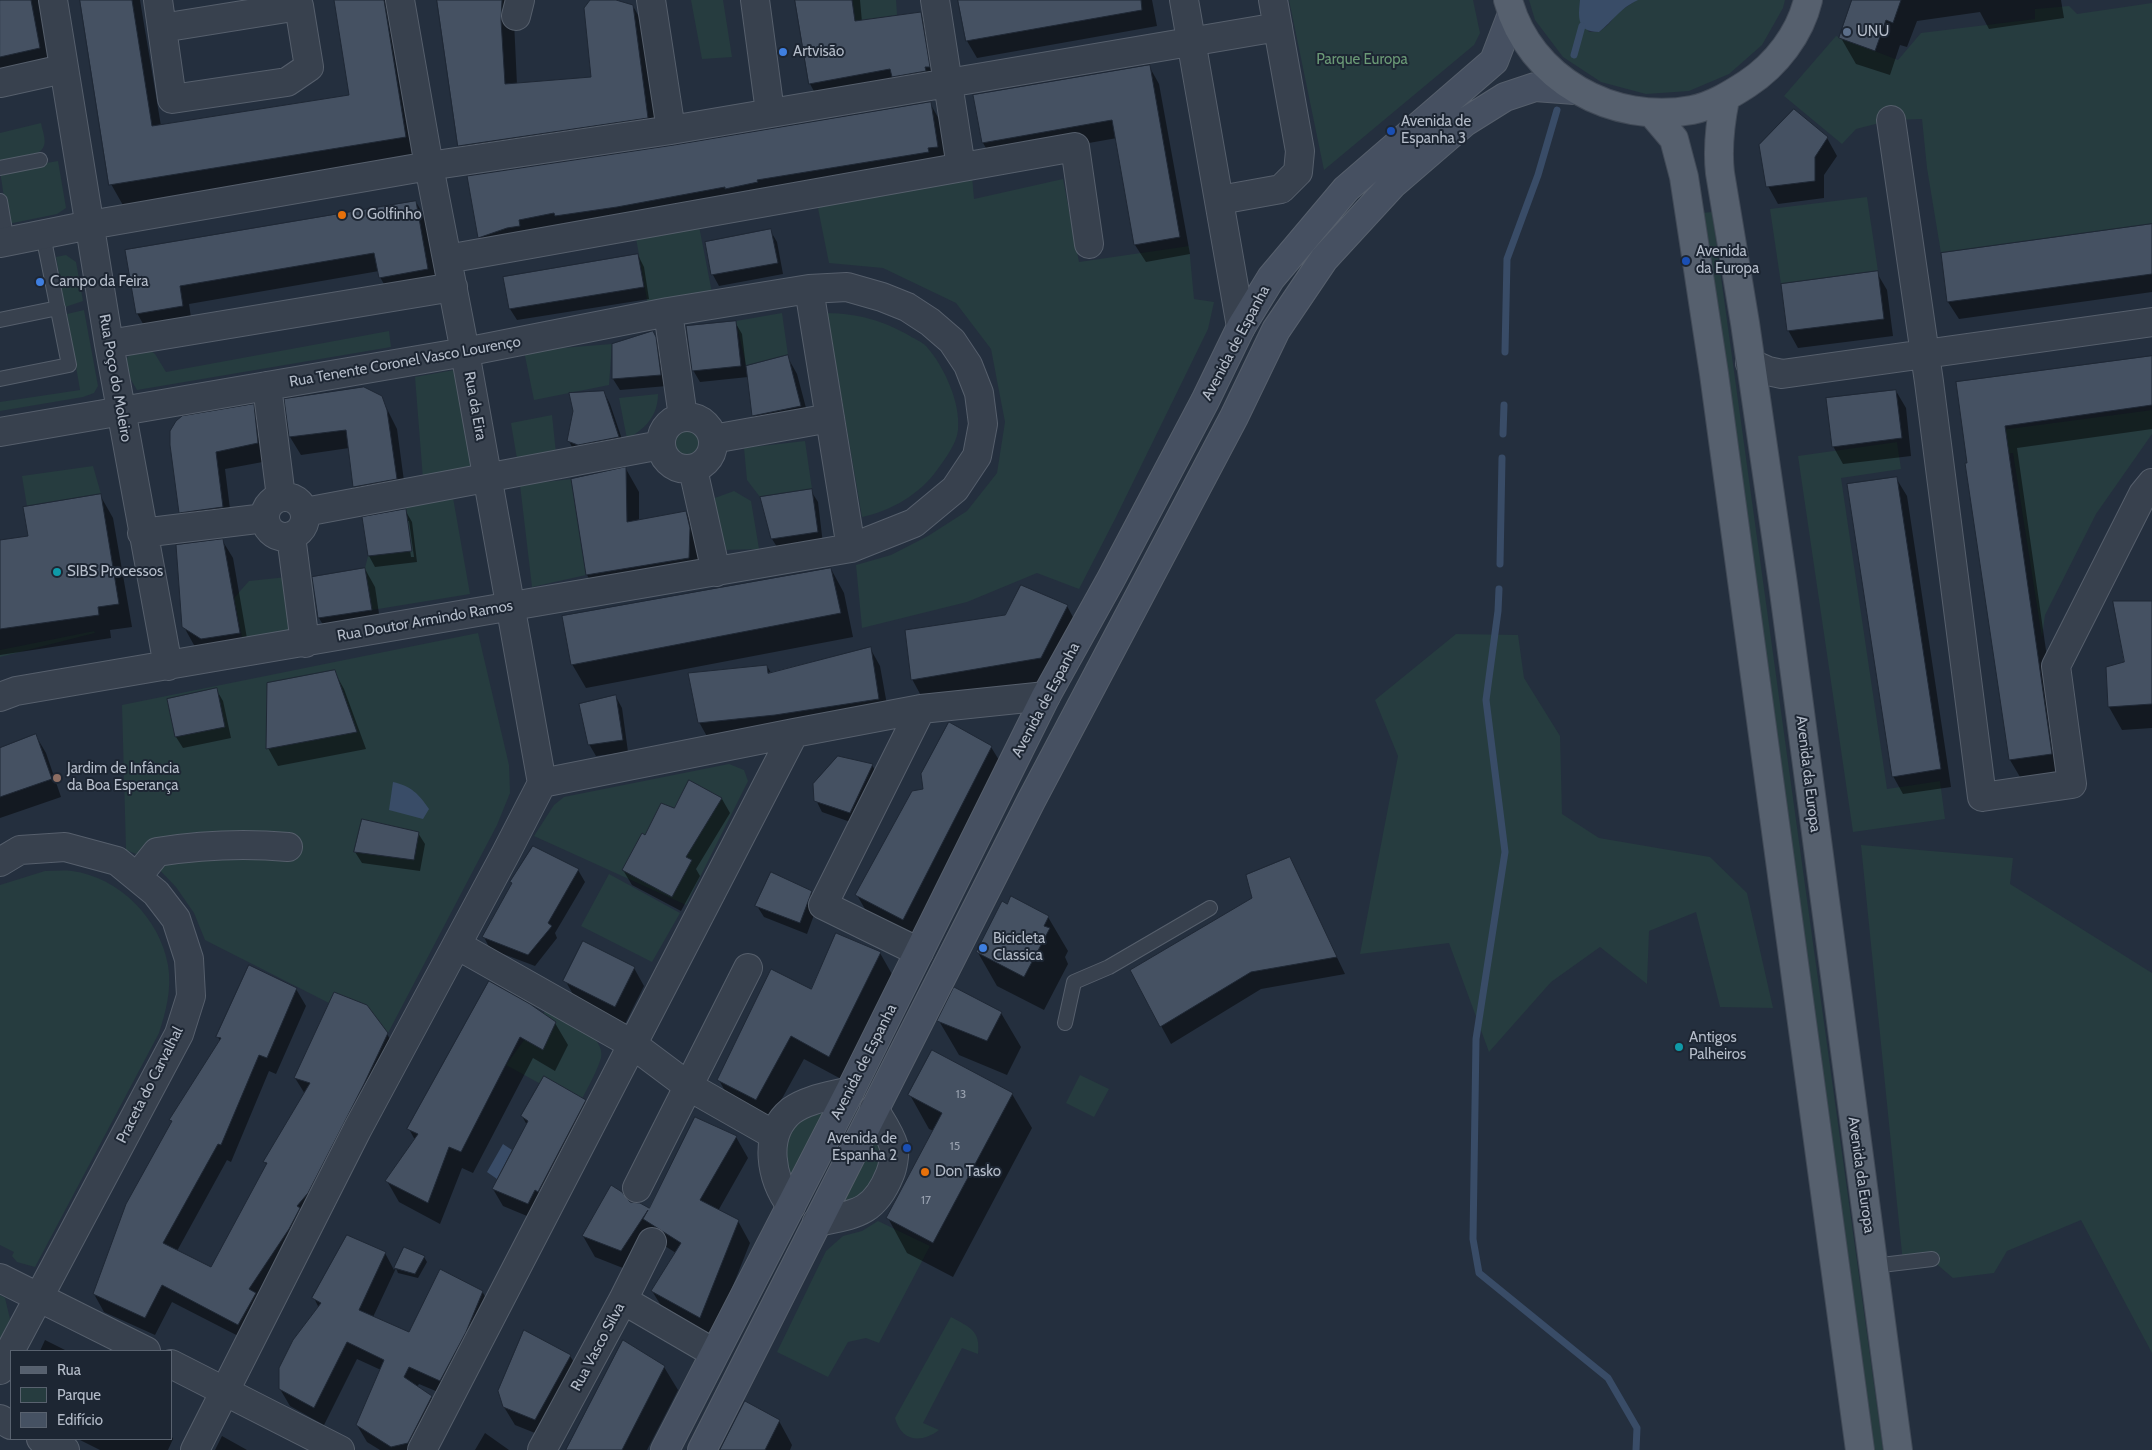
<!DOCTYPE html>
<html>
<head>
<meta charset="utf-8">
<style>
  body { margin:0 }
  #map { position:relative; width:2152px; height:1450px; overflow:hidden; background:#242f3e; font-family:Cabin,sans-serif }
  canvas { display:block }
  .legend { position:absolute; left:10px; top:1350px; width:162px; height:90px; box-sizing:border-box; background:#1d2633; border:1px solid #59626f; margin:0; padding:6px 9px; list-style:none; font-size:15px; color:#b4bcc9 }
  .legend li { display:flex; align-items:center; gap:10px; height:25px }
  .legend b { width:25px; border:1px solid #59626f }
</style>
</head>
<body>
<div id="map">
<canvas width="2152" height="1450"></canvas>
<ul class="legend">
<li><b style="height:6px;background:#56606e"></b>Rua</li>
<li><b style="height:14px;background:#263c3f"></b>Parque</li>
<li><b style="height:14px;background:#455162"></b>Edifício</li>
</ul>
</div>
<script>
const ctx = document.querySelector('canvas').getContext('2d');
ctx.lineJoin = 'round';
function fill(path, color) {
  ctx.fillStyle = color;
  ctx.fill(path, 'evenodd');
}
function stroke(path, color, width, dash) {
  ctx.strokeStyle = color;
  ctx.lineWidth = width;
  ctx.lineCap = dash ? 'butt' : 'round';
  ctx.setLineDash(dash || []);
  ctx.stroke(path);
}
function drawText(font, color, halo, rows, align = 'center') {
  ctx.font = font + ' Cabin,sans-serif';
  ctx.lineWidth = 4;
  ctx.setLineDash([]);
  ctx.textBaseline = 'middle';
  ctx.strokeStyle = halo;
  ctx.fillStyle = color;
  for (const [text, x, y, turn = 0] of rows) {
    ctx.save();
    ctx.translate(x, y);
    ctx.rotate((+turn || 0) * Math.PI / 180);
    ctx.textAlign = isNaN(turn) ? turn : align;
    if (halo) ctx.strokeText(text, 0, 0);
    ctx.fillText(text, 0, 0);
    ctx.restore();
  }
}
fill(new Path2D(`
  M691 0H723L732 57 702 59Z
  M852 0H896L897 15 855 22Z
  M1289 0H1473L1480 33 1474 45 1324 170Z
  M1529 0H1580L1579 15 1589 32H1599L1609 24 1617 13 1637 0H1785L1783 8 1762 45 1729 74 1689 91 1646 94 1601 82 1563 57 1535 20Z
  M2152 3V224L1941 253 1927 168 1922 119 1891 120 1856 129 1842 144 1784 96 1836 36 1898 60 1921 33 2035 19V9L2069 6 2077 14Z
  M41 123C43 134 50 147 37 153L0 161V133Z
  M58 161 66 208 57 214 8 224 0 171Z
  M972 176 974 199 1063 179 1079 262 1189 246 1194 299 1214 302 1208 329 1116 517 1079 589 1037 573 967 602 862 628 856 565 891 555 928 536 967 511 997 473 1005 422 991 349 956 303 883 268 829 263 815 193Z
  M1867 197 1878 271 1781 284 1770 209Z
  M1712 212 1883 1450H1873L1702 213Z
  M699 226 712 293 648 306 636 238Z
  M66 255 76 262 83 301 65 307 56 257Z
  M84 310 98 386 94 393 83 397 0 411V402L80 390 67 314Z
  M782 313 788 355 746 366 736 321Z
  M827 313C859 314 882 320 910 336 915 339 922 342 926 346 944 366 961 403 958 430 957 443 945 459 937 470 920 494 891 511 862 517Z
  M389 331 391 347 137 390 124 368C127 354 132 350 146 347L155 354 166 372Z
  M612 344 609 385 534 400 524 351Z
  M460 369 475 468 423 479 415 377Z
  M658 394C658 416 645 429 627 439L619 398Z
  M2152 410V434L2096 514 2045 615 2042 638 2013 453 1967 460 1963 435Z
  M552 415 556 453 517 459 511 423Z
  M672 442a15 15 0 1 1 30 0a15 15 0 1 1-30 0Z
  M805 441 812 489 760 497 747 480 744 448Z
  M1897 442 1901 469 1841 478 1887 789 1940 781 1945 819 1853 832 1798 456Z
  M93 466 101 494 27 506 22 476Z
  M571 479 586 575 532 587 520 485Z
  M734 491 751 501 759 549 722 550 712 499Z
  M452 492 470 594 372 610 365 568 368 556 411 549 404 498Z
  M287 577 291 632 243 642 234 598 249 581Z
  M94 631 95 633 0 657V650Z
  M478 633 509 765 510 793 497 825 388 1033 205 940 194 913 176 887 149 859 126 850 122 705Z
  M1456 634 1518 635 1524 678 1560 736 1562 814 1599 838 1710 857 1747 893 1773 1008 1720 1007 1696 912 1649 931 1647 984 1600 947 1551 982 1489 1052 1449 943 1360 954 1398 756 1375 700Z
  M729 764 744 770 748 781 686 905 534 836 554 805 564 797Z
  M1861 845 2013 858 2010 884 2152 973V1353L2081 1220 2007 1251 1994 1273 1953 1278 1932 1260 1903 1263Z
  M45 871C54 871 63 870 72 871 119 877 160 919 168 965 172 989 166 1011 159 1033L35 1267 17 1262 12 1256 14 1252 0 1245V885Z
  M609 874 680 913 652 962 581 926Z
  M548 1007C563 1017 607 1036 601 1058 596 1074 586 1090 579 1105L506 1065Z
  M1080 1075 1109 1089 1094 1117 1066 1103Z
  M828 1105 788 1183 781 1156 793 1122Z
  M878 1130 884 1154 869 1194 838 1209Z
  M878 1221 930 1246 879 1343 866 1338 848 1342 828 1377 777 1352 826 1251 843 1236 862 1231Z
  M0 1295 5 1298 10 1319 0 1339Z
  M951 1317C969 1327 981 1330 978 1354L962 1348 923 1423 939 1430C921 1444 901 1441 895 1418Z`), '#263c3f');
fill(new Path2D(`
  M1580 0H1638C1619 9 1614 20 1599 32 1577 32 1578 18 1580 0Z
  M393 782C411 786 419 794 429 809L423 819 389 810Z
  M503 1144 512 1150 497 1179 487 1172Z`), '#394c67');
fill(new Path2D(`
  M0 0H38L53 72 0 83Z
  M81 0H140L161 126 350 96 335 0H393L419 160 124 207 111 184Z
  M439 0H513L517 85 592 78 591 0H611L633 6 646 30 660 141 473 169 460 145Z
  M797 0H860L862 22 920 13 931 31 939 84 820 102 810 84Z
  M960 0H1152L1157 26 977 58 967 41Z
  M1854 0H2061L2064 18 1989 29 1980 12 1917 21 1907 47 1900 45 1890 75 1856 64 1841 38Z
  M1149 66 1159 84 1190 254 1146 262 1135 245 1117 138 993 160 983 143Z
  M930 103 940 121 947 164 489 255 479 237 674 147Z
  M1827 138 1837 156 1824 175V198L1778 204 1768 186Z
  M416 202 426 219 437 287 390 295 380 277 379 271 189 304 192 324 147 331 137 313 127 251Z
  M2152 225V292L1959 319 1948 302Z
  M770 230 777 242 783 274 719 286 713 275 707 243Z
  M638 255 644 267 649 299 517 320 510 309Z
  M1877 273 1887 290 1893 336 1798 348 1788 330Z
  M735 322 742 334 746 367 787 356 797 374 810 423 763 433 753 416 748 377 700 382 693 370Z
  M652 332 659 344 667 386 620 390 613 379V345Z
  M2152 357V429L2017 448 2064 776 2023 782 2010 760 1957 383Z
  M1896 391 1906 408 1911 456 1843 464 1833 446Z
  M604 392 610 404 625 448 575 453 569 441Z
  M381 397 397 429 406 496 364 504 354 487 349 448 301 455 290 437 286 400Z
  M253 406 263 423 268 461 225 469 232 525 191 530 181 512 172 445Z
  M626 469 639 492V521L686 512 699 536 702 582 600 598 587 575 572 480Z
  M1896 478 1907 496 1951 787 1903 794 1893 776Z
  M811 491 818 502 823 544 779 550 772 539Z
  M100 495 113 518 132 627 110 630 111 638 0 655V541L30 537Z
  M405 510 412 522 417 562 375 567 369 556 364 518ZM406 521H409L414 557H411Z
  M222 540 233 558 249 650 212 656 194 645 184 627Z
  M365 569 375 587 381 627 329 635 319 618Z
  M831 569 844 593 853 637 586 688 572 664Z
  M2152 602V728L2122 730 2109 707 2107 668 2125 663Z
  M1067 606 1080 630 1054 682 925 703 912 679Z
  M870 648 880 666 889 716 709 740 699 722 767 666 771 673Z
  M334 671 344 689 366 749 278 766 268 748Z
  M216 689 223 701 231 738 183 748 176 737 168 700Z
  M616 697 622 708 628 752 596 756 589 744Z
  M36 736 46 753 61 797 0 818V749Z
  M991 747 1005 770 917 943 870 918 857 895 924 790Z
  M872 765 878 776 856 824 822 812 816 800Z
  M722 799 730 813 696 869 700 876 681 911 632 885 623 870 645 836 674 809Z
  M418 833 425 844 420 871 362 863 355 852Z
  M1289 858 1345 974 1261 989 1171 1044 1131 971 1253 899Z
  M578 870 585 882 555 933 557 938 535 966 490 949 484 937 513 885 511 882Z
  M811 892 818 904 807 934 764 917 757 906Z
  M1048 917 1068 951 1065 957 1068 964 1044 1010 997 986 977 951Z
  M880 953 893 976 843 1080 804 1059 769 1122 732 1104 719 1080 812 991Z
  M634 968 644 986 625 1024 575 998 565 980Z
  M489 983 555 1023 568 1045 555 1071 533 1058 473 1173 462 1168 440 1224 399 1202 387 1181 415 1140 409 1129Z
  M296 989 306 1006 276 1074 269 1071 231 1162 227 1160 177 1251 212 1268 267 1166 265 1162 305 1094 295 1078 387 1034 397 1051 248 1341 172 1302 155 1335 104 1312 94 1294 173 1123 171 1120 220 1041 218 1037Z
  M1001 1013 1021 1047 1007 1075 959 1055 939 1021Z
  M1012 1094 1032 1128 953 1277 907 1253 888 1218 934 1131 929 1129 910 1095Z
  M585 1101 595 1119 539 1221 503 1206 493 1189 527 1125 522 1116Z
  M736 1137 748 1158 718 1211 738 1221 750 1243 712 1338 665 1312 652 1291 676 1253 657 1241 633 1272 595 1257 583 1236 629 1203 649 1210Z
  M404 1248 424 1257 427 1262 418 1278 398 1273 396 1268 373 1317 410 1334 482 1291 492 1309 450 1397 419 1384 417 1387 431 1397 442 1414 423 1450H380L367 1442 357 1425 381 1370 357 1359 324 1425 290 1406 280 1389 319 1308 314 1298 385 1253 394 1270Z
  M45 1340 67 1351H40Z
  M570 1356 581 1373 545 1437 515 1425 504 1407Z
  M664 1367 678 1390 647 1450H568Z
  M779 1421 792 1445 790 1450H721Z
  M485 1433 509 1450H475Z
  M171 1435 173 1439 168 1450H100L78 1439H171Z
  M222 1436 247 1450H215Z`), '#0007');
stroke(new Path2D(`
  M1574 55 1582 26
  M1505 352 1507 259 1538 175 1557 110
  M1503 434 1504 405
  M1500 564 1502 458
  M1499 589 1498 611 1486 700 1505 852 1476 1039 1473 1239 1479 1273 1608 1378 1637 1428 1636 1450`), '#394c67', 7);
const building = new Path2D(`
  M0 0H31L40 48 0 57Z
  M80 0H132L152 126 349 95 334 0H384L406 137 109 185Z
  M437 0H502L501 20 505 84 591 77 584 8 590 0H616L633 5 648 118 458 146Z
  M795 0H852L855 21 921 12 930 67H925L926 71 892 77 890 69 809 84Z
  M958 0H1141L1142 10 966 41Z
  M1852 0H1901L1893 23 1886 20 1875 51 1839 38Z
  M1150 65 1180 237 1134 245 1112 120 982 143 973 95Z
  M931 102 938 147 928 148 929 152 757 180 758 182 725 189V187L617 207 555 216 554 213 519 220 520 226 507 228 478 238 467 176 674 145Z
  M1794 109 1828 137 1815 157V181L1766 187 1759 145Z
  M416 201 428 269 379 278 374 253 180 286 183 306 136 314 125 250Z
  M2152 224V274L1947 302 1941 253Z
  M771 229 778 263 711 275 705 242Z
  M638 254 644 287 509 309 503 277Z
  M1878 271 1884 319 1787 331 1781 284Z
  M736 321 741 366 692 371 686 326Z
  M653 331 656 337 661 375 612 379V344Z
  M788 355 801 406 752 416 746 366Z
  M2152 356V405L2005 426 2052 754 2009 760 1965 463H1967L1956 382Z
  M364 387 382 396 387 410 397 479 353 487 346 430 289 437 284 399Z
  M1896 390 1902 438 1832 447 1826 398Z
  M604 391 619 437 578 445 567 441 573 411 569 393Z
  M254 404 258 443 216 452 223 507 179 513 170 445V431L176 421 182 416Z
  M626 467 627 522 686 511 690 528 689 558 586 575 571 479Z
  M1897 477 1941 769 1892 777 1847 484Z
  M812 489 818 532 771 539 760 497Z
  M101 494 119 604 98 607 99 615 0 629V540L28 536 23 507Z
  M406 509 412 551 368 556 362 517Z
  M223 539 240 633 201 639 182 627 176 545Z
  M365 568 372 610 318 618 312 577Z
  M831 568 841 613 571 665 562 616Z
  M1021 585 1068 605 1041 658 911 680 905 630 1005 615Z
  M2113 601H2152V704L2108 707 2106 667 2124 662Z
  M871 647 879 699 775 715 698 723 688 673 767 665 768 673Z
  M335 670 357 732 266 749 267 683Z
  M217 688 225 727 175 737 167 699Z
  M616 695 623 740 588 745 579 704Z
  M949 722 992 746 903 920 855 895 912 791 923 789 921 774Z
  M36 734 52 779 0 797V748Z
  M838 756 873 764 850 813 814 801 813 784Z
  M689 780 722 798 686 857 692 860 672 897 622 870 642 833 645 835 661 803 674 808Z
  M362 819 419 832 414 860 354 852Z
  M533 846 579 869 548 923 552 926 528 955 482 937 512 883 510 882Z
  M1290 857 1337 957 1251 972 1160 1027 1130 970 1252 898 1246 875Z
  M771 872 812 891 800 923 755 906Z
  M1011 896 1049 916 1044 926 1050 928 1024 977 976 952 1002 901 1007 904Z
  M836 933 881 952 829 1057 791 1036 756 1100 717 1080 771 969 811 989Z
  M583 941 635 967 615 1007 563 981Z
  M249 965 297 988 267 1058 259 1055 221 1145 218 1144 163 1243 211 1267 267 1163 263 1162 310 1083 294 1078 334 992 367 1005 388 1033 364 1084 308 1193 297 1206 300 1208 289 1229 249 1289 256 1293 238 1325 162 1285 145 1318 93 1294 126 1204 172 1121 169 1120 221 1038 216 1037Z
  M489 981 530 1004 556 1022 543 1050 520 1037 461 1152 449 1147 428 1203 385 1181 418 1134 407 1129Z
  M954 987 1002 1012 987 1041 937 1021Z
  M932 1050 1013 1093 933 1243 886 1218 942 1113 908 1095Z
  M544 1076 586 1100 538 1192 535 1190 528 1204 492 1189 528 1121 521 1116Z
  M695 1117 737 1136 700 1200 739 1220 700 1318 651 1291 681 1243 643 1219 648 1210 621 1251 582 1236 611 1185 622 1192 630 1202 640 1203 649 1208Z
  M347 1235 386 1252 359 1310 409 1332 440 1269 483 1291 466 1332 440 1381 409 1367 404 1377 432 1396 408 1443 391 1447 356 1425 384 1360 347 1342 314 1408 279 1389V1368L293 1340 321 1303 312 1298Z
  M404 1247 425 1256 415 1274 394 1268Z
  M524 1330 571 1355 535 1420 503 1407 498 1391Z
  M623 1340 665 1366 622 1450H566Z
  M745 1401 780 1420 765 1450H720Z`);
fill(building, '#455162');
stroke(building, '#1f2835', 1);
const lane = new Path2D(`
  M0 168 40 160
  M0 201 7 242
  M0 320 58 308
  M0 379 69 365 43 235
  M1065 1023 1074 982 1109 967 1210 908
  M1873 1266 1932 1259`);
const street = new Path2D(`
  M53 0 109 344 168 666
  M158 0 172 99 287 82 309 67 299 6 162 28
  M400 0 429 166 465 352 542 783
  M651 0 671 130
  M755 0 770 112
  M935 0 961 167
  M1184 0 1241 327
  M516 16 520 0
  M0 83 63 69
  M1891 120 1929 382 1982 797 2072 784 2056 666 2143 494 2152 483
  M1220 200 1281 189 1298 172 1300 151 1273 0
  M0 243 90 225 429 166 671 130 1278 27
  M447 259 1075 147 1089 244
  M809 289 851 548
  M668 312 683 417
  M109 344 453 287
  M1750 363 1768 371 1782 374 2152 322
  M267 386 281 497
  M661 443a26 26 0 1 1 52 0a26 26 0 1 1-52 0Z
  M0 432 465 352 668 312 809 289 847 287 882 297 907 307 930 322 952 341 968 365 979 393 983 424 977 456 955 489 914 523 851 548 16 691 0 697
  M713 439 830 418
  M693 469 716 572
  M265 517a20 20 0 1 1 40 0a20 20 0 1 1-40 0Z
  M305 512 661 445
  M142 533 265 518
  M291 536 305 643
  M921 709 1046 696
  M0 862 20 850 65 847 117 861 156 893 176 919 189 959 191 996 179 1034 0 1370
  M137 877 157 852C201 845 243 843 288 847
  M457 945 632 1044 688 1086 774 1135
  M637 1188 748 968
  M791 1206C771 1179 762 1135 791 1111 807 1099 832 1096 850 1091
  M817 1222C855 1214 874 1214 890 1174 893 1167 895 1154 894 1147 890 1133 881 1121 874 1109
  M0 1278 146 1351
  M623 1300 714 1353
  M171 1364 340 1450
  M0 1419 11 1425
  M41 1439 65 1450
  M195 1450 357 1130 506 853 542 783 794 733 921 709 823 905 919 952
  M422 1450 794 733
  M542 1450 623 1300 652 1242`);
const secondary = new Path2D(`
  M665 1450 850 1091 1046 696 1111 579 1205 401 1241 327 1271 278 1346 189 1494 61 1512 14
  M702 1450 1031 801 1234 417 1276 330 1324 259 1392 185 1465 122 1505 97 1535 87 1575 90`);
const primary = new Path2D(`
  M1508 0C1529 79 1613 125 1692 110 1712 106 1730 95 1747 84 1776 65 1800 34 1808 0
  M1725 99C1720 124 1717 147 1720 173L1745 323 1783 584 1898 1450
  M1652 113 1674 139 1684 177 1714 374 1860 1450`);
stroke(lane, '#565f6c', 16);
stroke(street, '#565f6c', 30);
stroke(secondary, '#565f6c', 30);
stroke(primary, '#414a57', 30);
stroke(lane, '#38414e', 14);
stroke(street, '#38414e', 28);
stroke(secondary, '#465061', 28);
stroke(primary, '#56606e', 28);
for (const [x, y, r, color] of [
  [1847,32,5,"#5c6f8a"],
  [783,52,5,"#3f7fe0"],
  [1391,131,5,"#1a4fb4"],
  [342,215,5,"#e8710a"],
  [1686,261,5,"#1a4fb4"],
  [40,282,5,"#3f7fe0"],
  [57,572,5,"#0f9aa8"],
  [57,778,5,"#8d6e63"],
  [983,948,5,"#3f7fe0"],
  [1679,1047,5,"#0f9aa8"],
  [907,1148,5,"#1a4fb4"],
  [925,1172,5,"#e8710a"]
]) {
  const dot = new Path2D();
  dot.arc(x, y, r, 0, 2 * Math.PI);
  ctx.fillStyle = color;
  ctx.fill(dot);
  stroke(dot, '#1d2633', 2);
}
drawText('12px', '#98a1af', null, [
  ["13",961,1094],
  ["15",955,1146],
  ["17",926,1200]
]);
drawText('15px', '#b4bcc9', '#1d2633', [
  ["UNU",1857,32],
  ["Artvisão",793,52],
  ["Avenida de",1401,122],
  ["Espanha 3",1401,139],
  ["O Golfinho",352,215],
  ["Avenida",1696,252],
  ["da Europa",1696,269],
  ["Campo da Feira",50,282],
  ["SIBS Processos",67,572],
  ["Jardim de Infância",67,769],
  ["da Boa Esperança",67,786],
  ["Bicicleta",993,939],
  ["Classica",993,956],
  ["Antigos",1689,1038],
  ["Palheiros",1689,1055],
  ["Avenida de",897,1139,"right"],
  ["Espanha 2",897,1156,"right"],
  ["Don Tasko",935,1172]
], 'left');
drawText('15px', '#6b9a76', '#1d2633', [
  ["Parque Europa",1362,60]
]);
drawText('15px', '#b4bcc9', '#1d2633', [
  ["Avenida de Espanha",1236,343,-62],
  ["Rua Tenente Coronel Vasco Lourenço",405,362,-10],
  ["Rua Poço do Moleiro",115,378,80],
  ["Rua da Eira",475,406,80],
  ["Rua Doutor Armindo Ramos",425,621,-10],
  ["Avenida de Espanha",1046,700,-62],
  ["Avenida da Europa",1808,774,83],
  ["Avenida de Espanha",864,1062,-63],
  ["Praceta do Carvalhal",150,1085,-63],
  ["Avenida da Europa",1861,1175,82],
  ["Rua Vasco Silva",598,1347,-62]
]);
</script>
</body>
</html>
